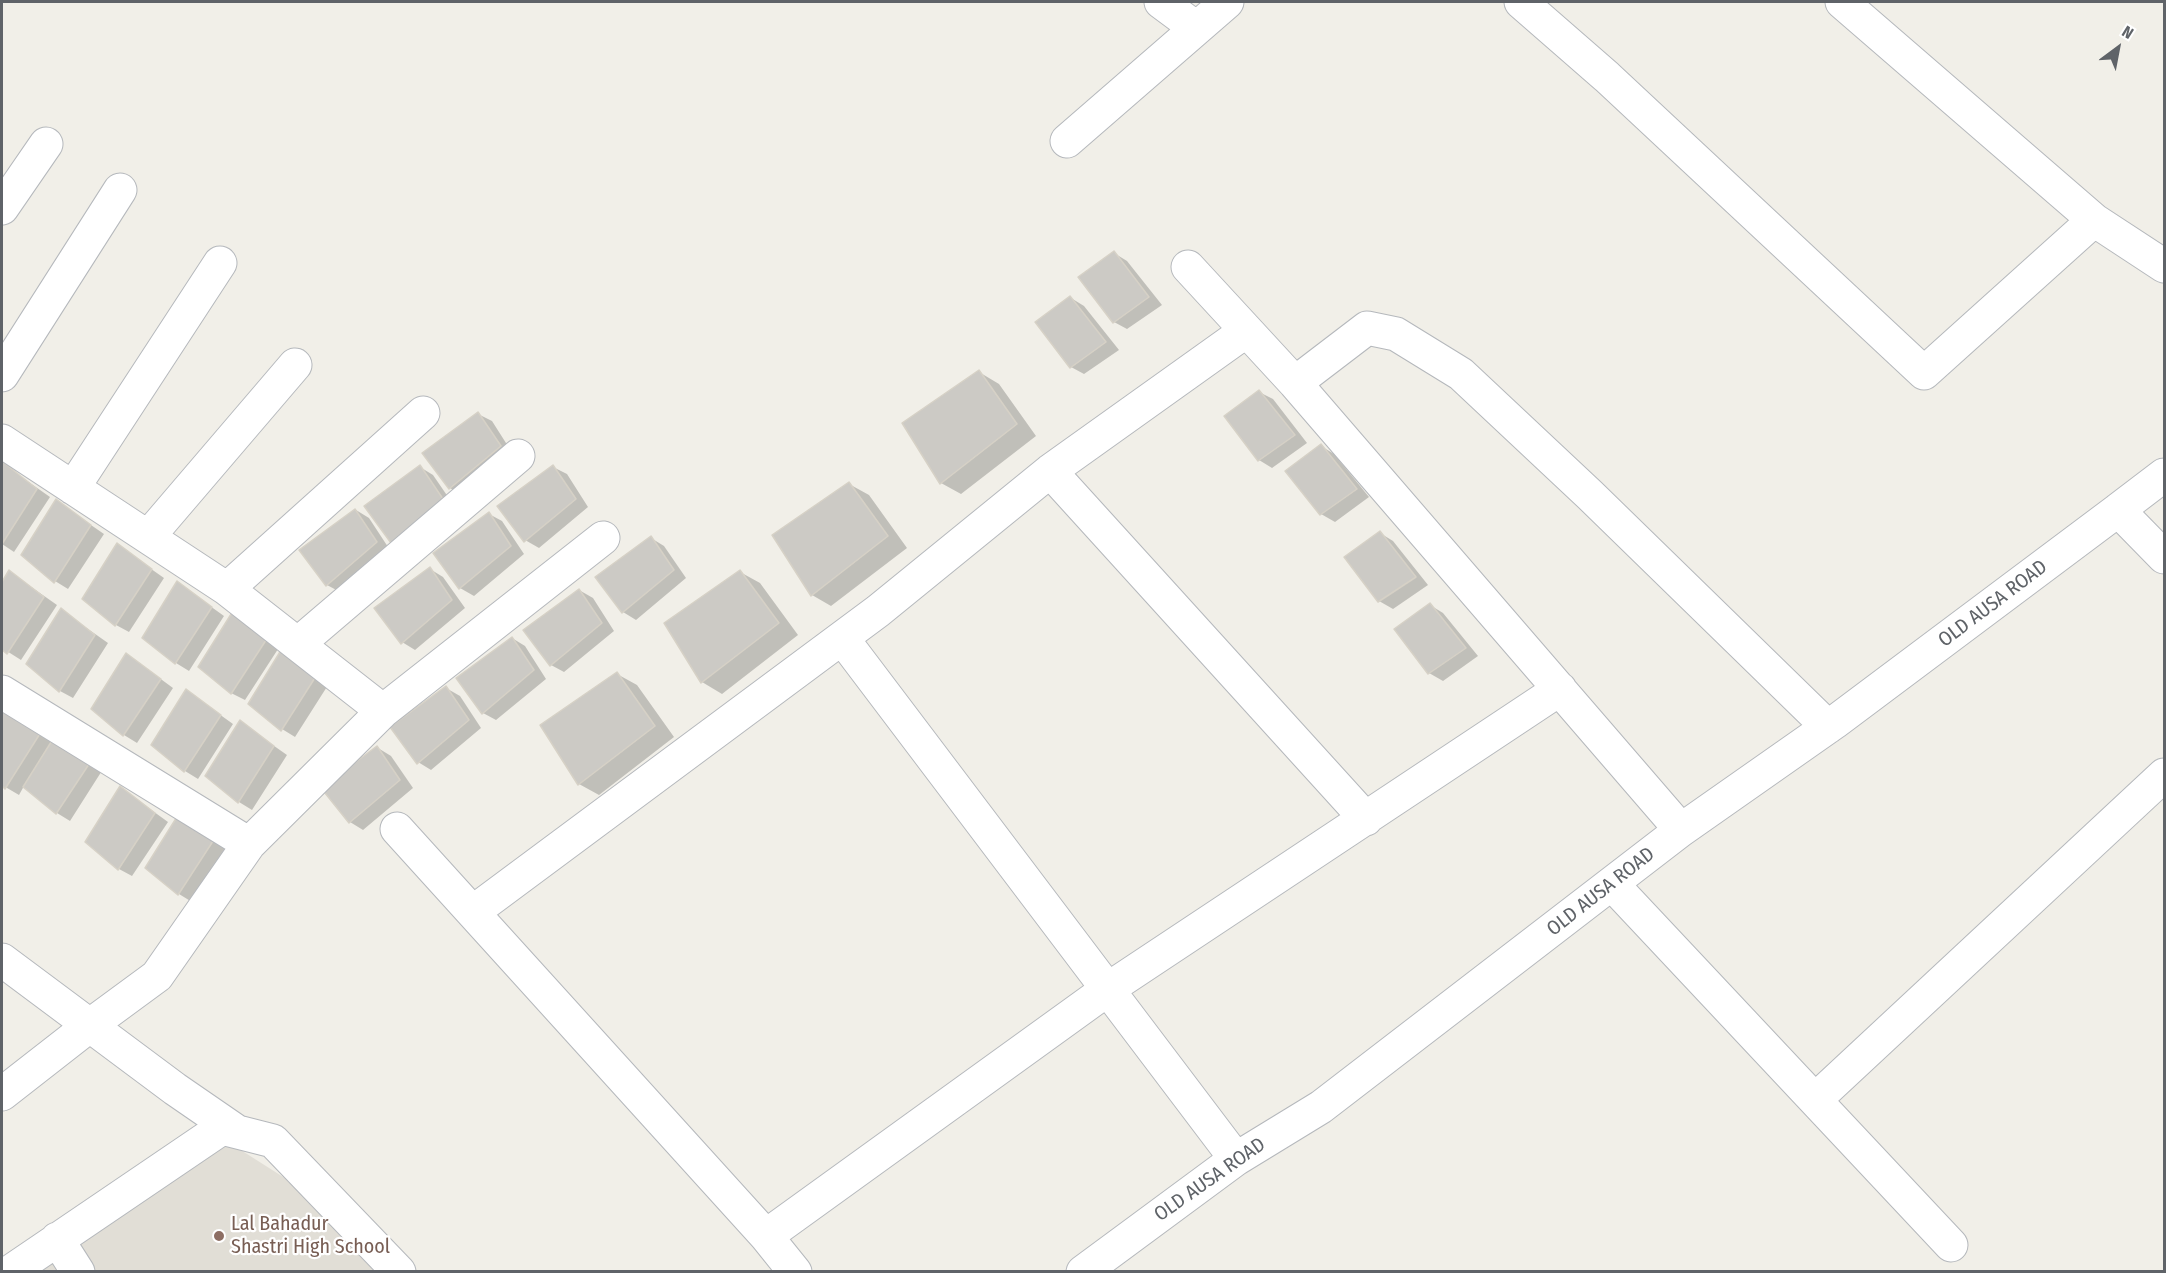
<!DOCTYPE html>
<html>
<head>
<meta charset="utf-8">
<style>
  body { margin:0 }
  #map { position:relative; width:2166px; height:1273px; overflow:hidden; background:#f1efe8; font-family:"Fira Sans Condensed",sans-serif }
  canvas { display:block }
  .frame { position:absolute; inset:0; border:3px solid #5f6368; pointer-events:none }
  .north { position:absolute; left:2088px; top:18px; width:60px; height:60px; -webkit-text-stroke:4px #fff; paint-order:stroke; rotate:32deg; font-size:16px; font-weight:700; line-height:24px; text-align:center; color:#5f6368 }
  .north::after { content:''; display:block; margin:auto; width:21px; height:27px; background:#5f6368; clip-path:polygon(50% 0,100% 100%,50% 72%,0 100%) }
</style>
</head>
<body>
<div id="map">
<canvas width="2166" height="1273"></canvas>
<div class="frame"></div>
<div class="north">N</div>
</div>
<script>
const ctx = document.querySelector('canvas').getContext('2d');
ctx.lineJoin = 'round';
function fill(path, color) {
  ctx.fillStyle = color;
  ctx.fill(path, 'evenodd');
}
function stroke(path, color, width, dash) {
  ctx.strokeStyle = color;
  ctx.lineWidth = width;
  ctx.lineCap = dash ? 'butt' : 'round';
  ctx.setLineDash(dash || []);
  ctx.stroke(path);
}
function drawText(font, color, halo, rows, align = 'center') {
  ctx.font = font + ' "Fira Sans Condensed",sans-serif';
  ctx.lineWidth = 4.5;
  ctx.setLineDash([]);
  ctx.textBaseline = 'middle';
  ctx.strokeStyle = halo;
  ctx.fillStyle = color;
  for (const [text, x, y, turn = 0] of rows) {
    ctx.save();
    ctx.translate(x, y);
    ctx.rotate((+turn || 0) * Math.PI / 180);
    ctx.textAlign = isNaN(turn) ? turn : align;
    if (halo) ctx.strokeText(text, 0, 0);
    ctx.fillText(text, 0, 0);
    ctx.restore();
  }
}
fill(new Path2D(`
  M225 1140 321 1201 389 1272H31Z`), '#e1ded6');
fill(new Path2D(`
  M1114 253 1127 261 1162 305 1127 329 1114 322Z
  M1071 298 1084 306 1119 350 1084 374 1071 367Z
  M979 372 999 384 1036 436 961 494 941 483Z
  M1259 392 1273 399 1307 443 1272 468 1259 460Z
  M478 414 492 421 513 454 463 496 450 488Z
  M1321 446 1334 454 1369 497 1335 522 1321 514Z
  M3 464 50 497 14 552 2 544V467Z
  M420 467 433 475 455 507 405 549Z
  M553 467 567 474 588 507 539 548 525 540Z
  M849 484 869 495 907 548 831 606 812 595Z
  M56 501 104 534 68 589 55 581Z
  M356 510 369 518 390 550 340 592 327 585Z
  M489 514 502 521 524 554 474 596 460 588 435 554Z
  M1380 533 1393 541 1428 585 1393 609 1379 601Z
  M651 538 664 546 686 578 636 620 623 612Z
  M117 545 164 578 129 632 116 625 84 598Z
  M430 569 443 577 465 608 415 650 402 642Z
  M10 572 57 605 21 660 2 648V585Z
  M740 572 760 583 798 635 722 694 702 682 666 623Z
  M178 583 224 616 189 671 176 663 144 637Z
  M579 590 593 598 614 631 564 672 551 665Z
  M1430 605 1443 613 1478 656 1443 681 1429 673Z
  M61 610 108 643 73 698 60 691Z
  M233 613 280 646 245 700 231 693Z
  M512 638 525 646 546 679 496 720 483 713Z
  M283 649 330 682 295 737 282 729Z
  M139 663 173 688 137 743 124 735 93 709Z
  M617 674 637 685 674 737 599 795 579 784Z
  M446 688 460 696 481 728 431 770 418 762Z
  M187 691 233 724 198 779 185 771 153 745Z
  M7 708 105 766 70 821 57 813 24 786 19 795 2 785V716Z
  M240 722 287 755 252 810 239 802 206 776Z
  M378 748 391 756 413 788 363 830 350 822Z
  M121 788 168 822 132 876 119 869 87 842Z
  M194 822 227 847 192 902 179 894 147 868Z`), '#0003');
const building = new Path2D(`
  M1114 251 1149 297 1113 323 1078 277Z
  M1070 296 1106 342 1070 368 1035 322Z
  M979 370 1017 424 940 484 902 423Z
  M1259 390 1295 435 1258 461 1224 416Z
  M478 412 501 446 449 489 422 453Z
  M1321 444 1357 489 1320 515 1285 471Z
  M3 462 37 489 2 544V464Z
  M420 465 443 499 391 543 364 506Z
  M553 465 576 499 524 542 497 506Z
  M849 482 888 536 811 596 772 535Z
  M56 499 91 525 54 583 21 555Z
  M355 509 377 542 326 586 299 550Z
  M489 512 511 546 459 589 433 553Z
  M1380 531 1416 577 1378 602 1344 557Z
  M651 536 674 570 622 613 595 577Z
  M117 543 152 569 115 626 82 599Z
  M430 567 452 600 401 644 374 608Z
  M9 570 44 597 7 654 2 650V582Z
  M740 570 779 623 701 683 664 623Z
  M177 581 212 607 175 664 142 638Z
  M579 589 602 623 550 666 523 630Z
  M1430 603 1466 648 1428 674 1394 629Z
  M61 608 95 635 59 692 26 664Z
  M233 611 268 637 231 694 198 667Z
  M512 637 534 670 482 714 456 678Z
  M283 647 318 673 281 731 248 704Z
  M126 653 161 679 123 736 91 709Z
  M617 672 655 726 578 785 540 725Z
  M446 686 469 720 417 764 390 727Z
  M186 689 221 715 184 772 151 745Z
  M6 706 41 732 5 789 2 786V714Z
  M240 720 274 746 238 803 205 776Z
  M58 731 93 758 56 814 23 787Z
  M377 746 400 780 349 823 321 788Z
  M120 786 155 813 118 870 85 842Z
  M180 812 215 838 178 895 145 868Z`);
fill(building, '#cccac5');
stroke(building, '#d6d1c6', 1.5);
const minor = new Path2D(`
  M1161 2 1196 28
  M1521 2 1607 77 1924 373 2094 220
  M1842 2 2094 220 2164 266
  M1067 141 1227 2
  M2 208 46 144
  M1188 267 1295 383 1681 830
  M2 375 120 190
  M1295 383 1367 328 1396 334 1461 374 1590 495 1828 727
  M2 441 227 589 383 711
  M1050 471 1366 819
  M73 488 220 263
  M2118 510 2164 475
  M148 537 295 365
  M227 589 423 413
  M842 638 1236 1159
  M299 643 518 456
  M2 692 249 844
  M397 829 766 1236 795 1272
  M1612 884 1951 1245
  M473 912 878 611 1050 471 1246 331
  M2 960 175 1089 236 1131
  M2 1094 89 1026 157 976 249 844 383 711 603 538
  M1815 1100 2164 775
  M766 1236 1108 989 1560 689
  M57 1239 78 1272
  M10 1272 222 1128 273 1141 399 1272
  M1083 1272 1236 1159 1321 1107 1681 830 1835 722 2118 510 2164 557`);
stroke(minor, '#b5b8bc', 35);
stroke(minor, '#fff', 33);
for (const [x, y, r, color] of [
  [219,1236,6,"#8d6e63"]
]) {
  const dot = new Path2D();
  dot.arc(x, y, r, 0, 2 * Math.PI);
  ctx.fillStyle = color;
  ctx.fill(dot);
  stroke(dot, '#fff', 2);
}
drawText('20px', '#5f6368', '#fff', [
  ["OLD AUSA ROAD",1993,604,-37],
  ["OLD AUSA ROAD",1601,892,-38],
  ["OLD AUSA ROAD",1210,1180,-35]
]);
drawText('20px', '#785e54', '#fff', [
  ["Lal Bahadur",231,1224],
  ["Shastri High School",231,1247]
], 'left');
</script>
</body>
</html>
